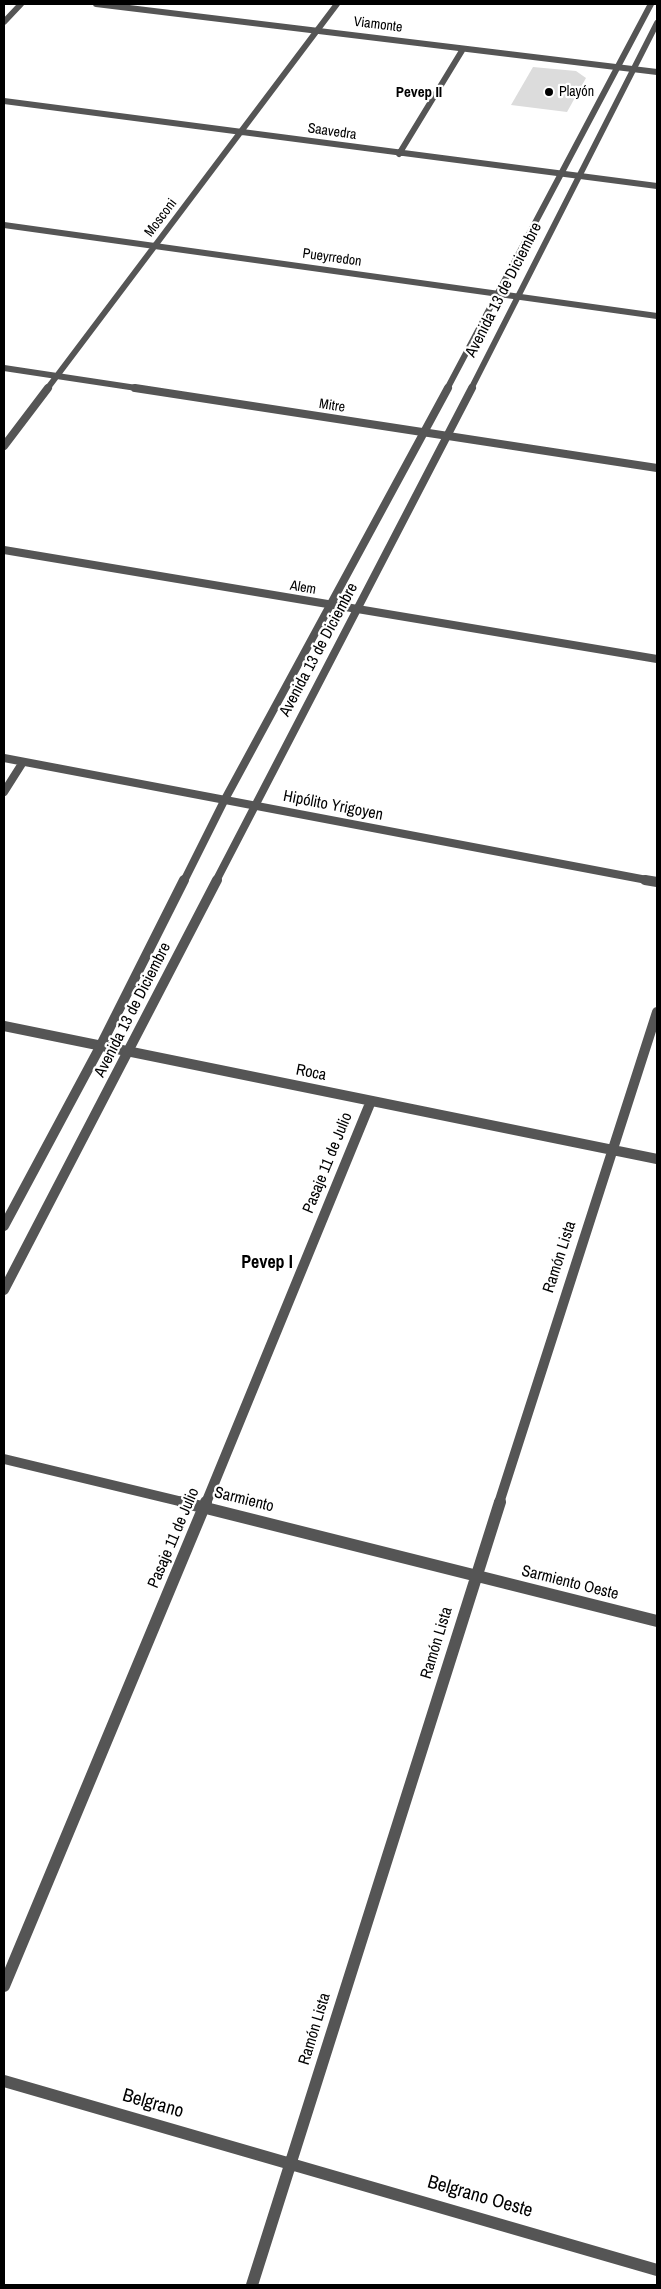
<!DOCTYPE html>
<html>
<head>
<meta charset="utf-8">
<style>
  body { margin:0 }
  #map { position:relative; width:661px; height:2289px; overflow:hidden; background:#fff; font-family:"Archivo Narrow",sans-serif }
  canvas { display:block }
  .frame { position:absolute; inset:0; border:5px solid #000; pointer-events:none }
</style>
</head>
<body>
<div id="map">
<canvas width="661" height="2289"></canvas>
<div class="frame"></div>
</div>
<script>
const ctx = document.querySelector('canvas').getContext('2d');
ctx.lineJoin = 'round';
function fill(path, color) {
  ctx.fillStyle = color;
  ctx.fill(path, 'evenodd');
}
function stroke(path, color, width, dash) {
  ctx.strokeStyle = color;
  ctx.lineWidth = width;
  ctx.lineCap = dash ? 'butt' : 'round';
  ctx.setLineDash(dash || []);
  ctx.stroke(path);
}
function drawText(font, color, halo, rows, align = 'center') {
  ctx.font = font + ' "Archivo Narrow",sans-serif';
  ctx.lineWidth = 4.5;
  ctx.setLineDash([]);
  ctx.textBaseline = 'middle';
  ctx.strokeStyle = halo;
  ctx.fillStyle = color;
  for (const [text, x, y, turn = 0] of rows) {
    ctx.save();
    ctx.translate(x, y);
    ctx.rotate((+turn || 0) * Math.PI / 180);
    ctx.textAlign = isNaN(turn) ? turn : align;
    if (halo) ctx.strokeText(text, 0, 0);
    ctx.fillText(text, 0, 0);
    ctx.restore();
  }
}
fill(new Path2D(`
  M533 67 576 71 586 78 567 112 511 105Z`), '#dcdcdc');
stroke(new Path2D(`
  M96 4 657 72
  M4 22 21 4
  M4 101 657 186
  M399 154 463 49
  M4 225 657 316
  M4 368 143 389
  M47 389 337 4`), '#555', 6);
stroke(new Path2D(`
  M135 388 657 468
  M4 446 48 388
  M4 550 657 659
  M4 758 652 881
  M4 792 23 762`), '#555', 8);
stroke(new Path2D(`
  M645 880 657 882
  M4 1026 657 1159
  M4 1459 187 1503
  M206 1503 371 1101
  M499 1503 657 1012`), '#555', 10);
stroke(new Path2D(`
  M182 1502 657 1621
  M4 1986 206 1502
  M4 2081 657 2270
  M252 2285 500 1502`), '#555', 12);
stroke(new Path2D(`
  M447 389 651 4
  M471 389 657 23`), '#555', 6);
stroke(new Path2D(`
  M184 881 224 801 448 388
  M216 881 472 388`), '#555', 8);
stroke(new Path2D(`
  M4 1226 100 1047 184 880
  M4 1290 217 880`), '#555', 10);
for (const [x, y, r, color] of [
  [549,92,5,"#000"]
]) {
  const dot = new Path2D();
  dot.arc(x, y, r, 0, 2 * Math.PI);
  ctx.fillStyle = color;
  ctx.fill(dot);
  stroke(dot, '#fff', 2);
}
drawText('14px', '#000', '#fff', [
  ["Viamonte",378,25,7],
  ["Saavedra",332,132,8],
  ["Mosconi",161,218,-53],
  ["Pueyrredon",332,258,8],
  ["Mitre",332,406,9],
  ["Alem",303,588,10]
]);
drawText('14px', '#000', '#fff', [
  ["Playón",559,92]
], 'left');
drawText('bold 15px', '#000', '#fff', [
  ["Pevep II",419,93]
]);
drawText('16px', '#000', '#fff', [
  ["Avenida 13 de Diciembre",504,290,-63],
  ["Avenida 13 de Diciembre",319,650,-62],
  ["Hipólito Yrigoyen",333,806,11],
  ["Avenida 13 de Diciembre",133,1010,-63],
  ["Roca",311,1073,11],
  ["Pasaje 11 de Julio",328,1163,-68],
  ["Ramón Lista",560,1257,-72],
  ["Sarmiento",244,1500,14],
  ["Pasaje 11 de Julio",174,1538,-67],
  ["Sarmiento Oeste",570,1583,14],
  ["Ramón Lista",437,1643,-73],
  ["Ramón Lista",315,2029,-73]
]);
drawText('bold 18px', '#000', '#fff', [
  ["Pevep I",267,1263]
]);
drawText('19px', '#000', '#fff', [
  ["Belgrano",153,2104,16],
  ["Belgrano Oeste",480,2197,16]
]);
</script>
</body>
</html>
